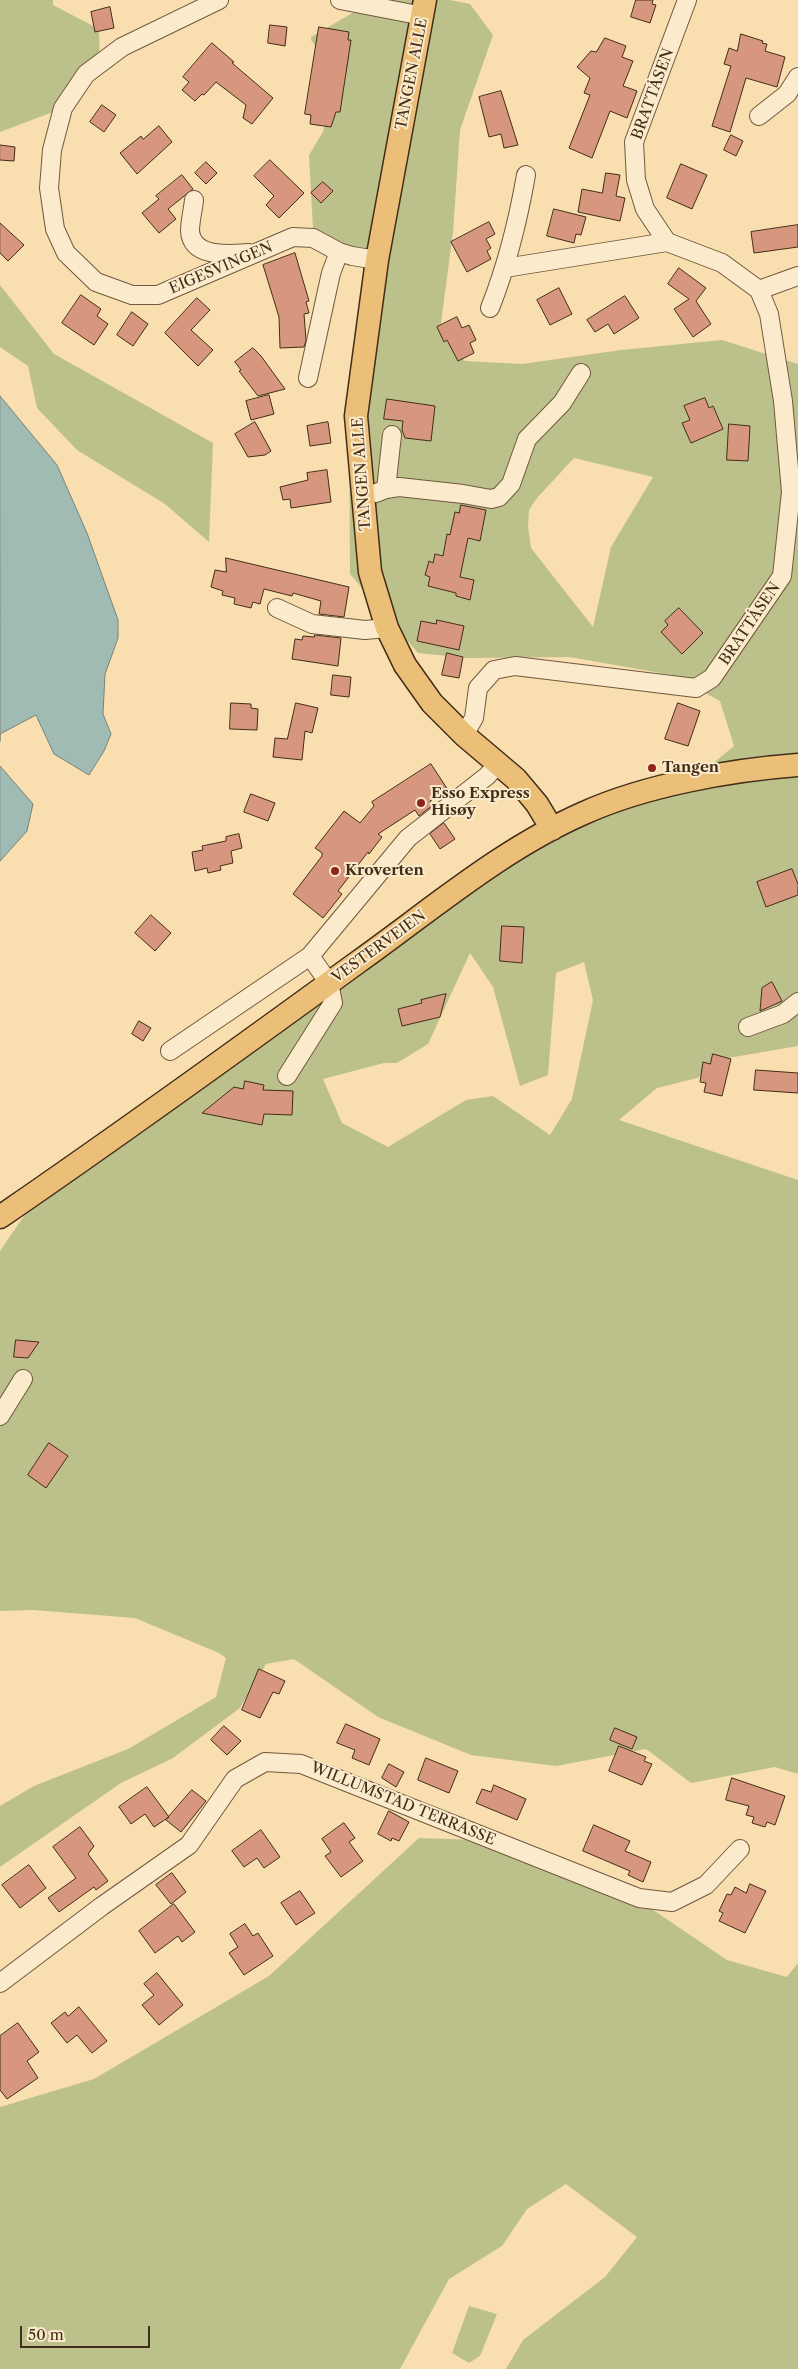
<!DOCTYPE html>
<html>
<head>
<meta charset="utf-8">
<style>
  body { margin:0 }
  #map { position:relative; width:798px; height:2369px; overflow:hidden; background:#f9deb0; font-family:"Libre Caslon Text",serif }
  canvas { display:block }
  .scale { position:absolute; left:20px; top:2326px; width:130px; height:22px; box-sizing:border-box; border:2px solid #422d18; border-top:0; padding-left:6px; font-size:15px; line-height:18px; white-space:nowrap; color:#422d18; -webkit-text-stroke:4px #fbeacc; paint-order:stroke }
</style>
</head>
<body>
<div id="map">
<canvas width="798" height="2369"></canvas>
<div class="scale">50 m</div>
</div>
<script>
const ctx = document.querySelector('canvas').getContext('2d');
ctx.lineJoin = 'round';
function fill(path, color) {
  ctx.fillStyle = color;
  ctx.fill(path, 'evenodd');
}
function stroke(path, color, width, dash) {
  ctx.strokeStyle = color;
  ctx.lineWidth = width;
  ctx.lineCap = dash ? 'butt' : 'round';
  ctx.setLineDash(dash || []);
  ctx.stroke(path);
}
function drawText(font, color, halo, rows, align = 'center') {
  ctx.font = font + ' "Libre Caslon Text",serif';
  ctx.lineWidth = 4;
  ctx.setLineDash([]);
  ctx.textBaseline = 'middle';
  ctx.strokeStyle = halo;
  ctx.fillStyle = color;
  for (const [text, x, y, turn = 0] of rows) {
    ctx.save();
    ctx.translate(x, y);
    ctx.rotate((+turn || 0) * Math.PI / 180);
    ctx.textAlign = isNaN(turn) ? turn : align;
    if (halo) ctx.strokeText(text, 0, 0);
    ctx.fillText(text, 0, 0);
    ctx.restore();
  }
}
fill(new Path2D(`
  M0 0H53V5L99 29 100 69 74 104 0 132Z
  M375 0H450L470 4 493 35 460 130 453 232 440 331 465 361 522 364 621 350 722 340 798 364V1046L728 1058 697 1078 657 1088 619 1120 798 1180V1774L775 1767 691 1783 646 1749 556 1766 471 1755 378 1717 294 1659 266 1664 240 1708 173 1758 121 1783 0 1867V1806L34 1786 128 1749 216 1697 226 1658 219 1653 135 1618 33 1610 0 1611V1251L26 1213 101 1145 431 916 603 803 700 774 734 746 720 701 672 675 569 657 467 658 418 653 350 574 349 401 372 266 314 247 309 155 323 132 337 73 311 40V37ZM574 458 653 477 611 547 593 627 531 548 528 527 529 510 537 498ZM470 953 493 987 520 1086 548 1075 556 973 584 962 593 1000 572 1099 550 1135 493 1096 466 1100 388 1147 342 1123 323 1079 384 1063H397L428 1044Z
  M0 285 54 354 213 443 209 542 165 504 77 450 37 408 28 366 0 347Z
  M419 1838 481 1840 631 1895 727 1960 787 1977 798 1963V2369H506L523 2340 605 2277 637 2237 566 2184 527 2209 502 2246 449 2279 400 2369H0V2107L94 2079 269 1976Z
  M469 2306 497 2314 480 2356 469 2363 452 2353Z`), '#bcc18c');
const water = new Path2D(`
  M0 396 57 465 87 533 118 620V638L105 674 103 714 111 734 104 751 89 775 54 754 36 715 0 734V741Z
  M0 766 33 804 27 831 0 861Z`);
fill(water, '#a0bbb3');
stroke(water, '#7a8275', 1);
const building = new Path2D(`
  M636 0H653L652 4 656 5 650 23 631 17Z
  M110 7 114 28 95 32 91 12Z
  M270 25 287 27 285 46 268 43Z
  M319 27 349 32 348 40H351L340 112H336L331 127 310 124 311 115 305 114Z
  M741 34 763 41 762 43 767 44 765 51 785 57 777 87 746 78 730 132 712 126 731 66 724 64 729 48 737 51Z
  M605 38 626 46 622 57 633 61 623 86 637 91 627 118 610 111 592 158 569 148 590 95 584 93 590 78 577 67 591 51 596 52Z
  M212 43 234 62 232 63 273 98 252 124 243 118 246 105 216 82 204 95 202 94 195 101 182 90 189 82 183 77Z
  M501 91 518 145 504 148 501 134 489 137 479 97Z
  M102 105 116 115 104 132 90 122Z
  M159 126 172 142 137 174 120 153 141 136 143 139Z
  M731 135 743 141 736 156 724 150Z
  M0 145 15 147 14 161 0 160Z
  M270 160 304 193 279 218 266 205 274 196 254 176Z
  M206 162 217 173 206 184 195 173Z
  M681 164 707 175 692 209 667 198Z
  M606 173 620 175 616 196 625 198 620 221 578 212 582 189 602 193Z
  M182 175 193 189 168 209 176 219 159 233 142 213 159 199 156 196Z
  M323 182 333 191 321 203 311 193Z
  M554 209 586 217 581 235 576 234 574 243 547 236Z
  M489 222 495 234 486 239 491 248 487 251 491 259 467 272 451 242Z
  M0 223 24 245 8 261 0 253Z
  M798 225V247L754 253 751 232Z
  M295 253 309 301 306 302 309 313 304 314 306 340 304 347 280 348 279 317 263 265Z
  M679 268 706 288 696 301 711 324 693 337 674 309 689 299 668 284Z
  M559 288 572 314 550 325 537 300Z
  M81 295 101 309 97 316 108 324 94 345 62 323Z
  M625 296 639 318 614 334 608 324 595 332 587 320Z
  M197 298 210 310 191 330 213 350 198 366 165 333Z
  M132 312 148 324 133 346 117 335Z
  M457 317 462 328 469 325 476 340 470 343 474 353 458 361 447 340 444 342 437 327Z
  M253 348 261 356 285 389 258 396 239 371 241 370 235 362Z
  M269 395 274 414 251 420 246 401Z
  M705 398 709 408 713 406 723 429 691 443 682 423 690 420 684 406Z
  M387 399 435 406 431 441 405 438 402 430 403 421 384 419Z
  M255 422 271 451 265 455 248 457 235 434Z
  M328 422 331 443 310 446 307 426Z
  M729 424 750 426 748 461 727 460Z
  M327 470 331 502 291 508 290 499 283 500 280 487 308 480 307 473Z
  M461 505 486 510 480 541 468 538 460 577 474 580 470 600 456 596V593L428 586 430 577 425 575 429 561 433 563 435 554 443 556 447 534 450 535 455 512 459 513Z
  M226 558 349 587 344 617 319 614 321 601 293 593 292 596 264 589 260 604 253 602 251 608 234 604 235 598 222 595 223 591 211 587 215 570 226 572Z
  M679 608 703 633 682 654 661 632 668 625 665 621Z
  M437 620 464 626 459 650 417 641 421 621 436 624Z
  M315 635 341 638 338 666 292 659 295 639 302 640 303 636 314 637Z
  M447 653 463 657 459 678 442 675Z
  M333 675 351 677 349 697 331 695Z
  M231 703 251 704V708L258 709 257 730 230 729Z
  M296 703 318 708 312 733 305 731 302 760 273 757 275 738 287 739Z
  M678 703 700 711 688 746 665 739Z
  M431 764 448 790 430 801 433 805 419 816 415 810 378 834 382 837 369 854 368 852 338 891 342 894 323 918 293 894 322 856V853L315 848 344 811 360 823 374 806 372 802Z
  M251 794 275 803 268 821 244 812Z
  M444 823 455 839 440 849 430 834Z
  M239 834 242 848 231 851 233 863 220 866 221 870 208 873 207 868 195 871 192 852 203 850 202 846 226 841V837Z
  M792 869 798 884V895L766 907 757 882Z
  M151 915 171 933 155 951 135 933Z
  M502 926 524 927 522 963 500 961Z
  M772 982 782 1001 760 1011 762 988Z
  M446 994 440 1017 402 1026 398 1009 422 1003 421 1000Z
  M139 1021 151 1028 143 1041 132 1034Z
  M713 1054 731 1059 722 1096 704 1092 706 1083 700 1082 703 1062 710 1064Z
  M756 1070 798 1073V1093L754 1090Z
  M245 1081 264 1085 263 1090 293 1091 292 1115 264 1114 262 1125 202 1113 234 1087 243 1089Z
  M16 1340 39 1342 28 1358 14 1357Z
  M49 1443 68 1456 46 1488 28 1475Z
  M259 1669 285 1681 279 1694 273 1692 260 1718 242 1710Z
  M346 1724 380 1739 369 1765 352 1758 355 1750 337 1743Z
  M224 1726 241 1741 227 1755 211 1740Z
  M615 1728 637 1737 632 1749 610 1740Z
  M619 1746 646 1757 644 1761 652 1764 642 1785 609 1771Z
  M426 1758 458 1771 449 1793 418 1780Z
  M389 1764 404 1772 396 1787 382 1778Z
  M732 1778 785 1796 775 1825 767 1822 765 1827 752 1823 754 1817 746 1815 749 1806 726 1800Z
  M494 1785 526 1799 517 1820 476 1803 482 1789 491 1792Z
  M147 1787 169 1817 154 1827 145 1814 131 1824 119 1807Z
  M192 1790 206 1801 181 1832 166 1820Z
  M389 1811 409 1822 399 1841 392 1838 391 1841 378 1834Z
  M344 1823 355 1838 349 1842 363 1861 341 1877 325 1856 331 1852 322 1839Z
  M594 1825 630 1841 625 1851 651 1862 643 1882 628 1875 630 1871 583 1851Z
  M80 1827 94 1846 88 1854 108 1881 96 1890 94 1887 59 1912 48 1898 76 1878 53 1847Z
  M261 1830 280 1857 264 1868 257 1858 244 1867 232 1851Z
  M29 1865 46 1888 20 1908 2 1885Z
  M172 1873 186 1892 171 1904 156 1885Z
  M750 1884 766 1891 745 1933 719 1921 723 1913 719 1911 727 1894 731 1895 735 1887 746 1893Z
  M300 1891 315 1913 296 1925 281 1903Z
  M174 1904 195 1932 182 1942 178 1936 155 1953 139 1931Z
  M245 1924 253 1936 258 1933 273 1956 244 1975 229 1953 238 1947 230 1934Z
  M157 1973 183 2005 159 2025 142 2005 154 1995 144 1984Z
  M79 2007 107 2041 92 2053 77 2035 67 2043 51 2023 65 2012 68 2016Z
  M18 2023 39 2052 27 2061 38 2078 7 2099 0 2090V2036Z`);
fill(building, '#d7977f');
stroke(building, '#422d18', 1);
const minor = new Path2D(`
  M219 0 122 47 86 74 63 108 52 150 49 188 55 229 66 253 96 282 132 295H158L293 237 313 238 339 252
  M340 0 423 16
  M759 116 787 94 798 77
  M194 200C193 210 190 221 190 231 192 259 231 254 249 253
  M505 268 667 242
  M759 290 798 276
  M490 308C507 265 518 221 526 175
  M308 378 331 273 339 252 352 256 377 260
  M386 489 399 487 463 494 491 499 499 497 511 484 527 439 562 403 581 373
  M376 493 386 489 392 435
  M277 608 312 624 365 630 387 628
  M464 735 474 718 478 688 494 670 515 666 696 688 712 678 782 576 791 492 783 401 769 314 759 290 722 263 667 242 645 209 636 180 634 142 687 0
  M748 1027 783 1014 798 1002
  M170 1051 310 956 408 838 487 776 498 764
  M287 1076 333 1003 329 983 310 956
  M0 1416 23 1379
  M0 1983 102 1906 189 1845 235 1779 265 1762 301 1764 639 1898 672 1902 706 1885 740 1849`);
const major = new Path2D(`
  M425 0 377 260 356 416 370 572 387 628 405 665 432 703 464 735 516 779 537 804 552 829
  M0 1217C121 1134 240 1048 358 962 431 910 502 849 584 813 646 785 731 770 798 765`);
stroke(minor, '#70593e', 20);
stroke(major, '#422d18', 25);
stroke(minor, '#fbeacc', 18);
stroke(major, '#ecbf78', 22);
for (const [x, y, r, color] of [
  [652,768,5,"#8f2418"],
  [421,803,5,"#8f2418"],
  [335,871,5,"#8f2418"]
]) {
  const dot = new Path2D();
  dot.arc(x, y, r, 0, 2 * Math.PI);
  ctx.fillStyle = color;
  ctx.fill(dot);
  stroke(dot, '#fbeacc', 2);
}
drawText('15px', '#422d18', '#fbeacc', [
  ["TANGEN ALLE",412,74,-79],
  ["BRATTÅSEN",653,94,-70],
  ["EIGESVINGEN",221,268,-23],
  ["TANGEN ALLE",362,474,-94],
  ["BRATTÅSEN",750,624,-56],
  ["VESTERVEIEN",379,947,-36],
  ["WILLUMSTAD TERRASSE",403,1804,22]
]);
drawText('bold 15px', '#422d18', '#fbeacc', [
  ["Tangen",662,768],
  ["Esso Express",431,794],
  ["Hisøy",431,811],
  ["Kroverten",345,871]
], 'left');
</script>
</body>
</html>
